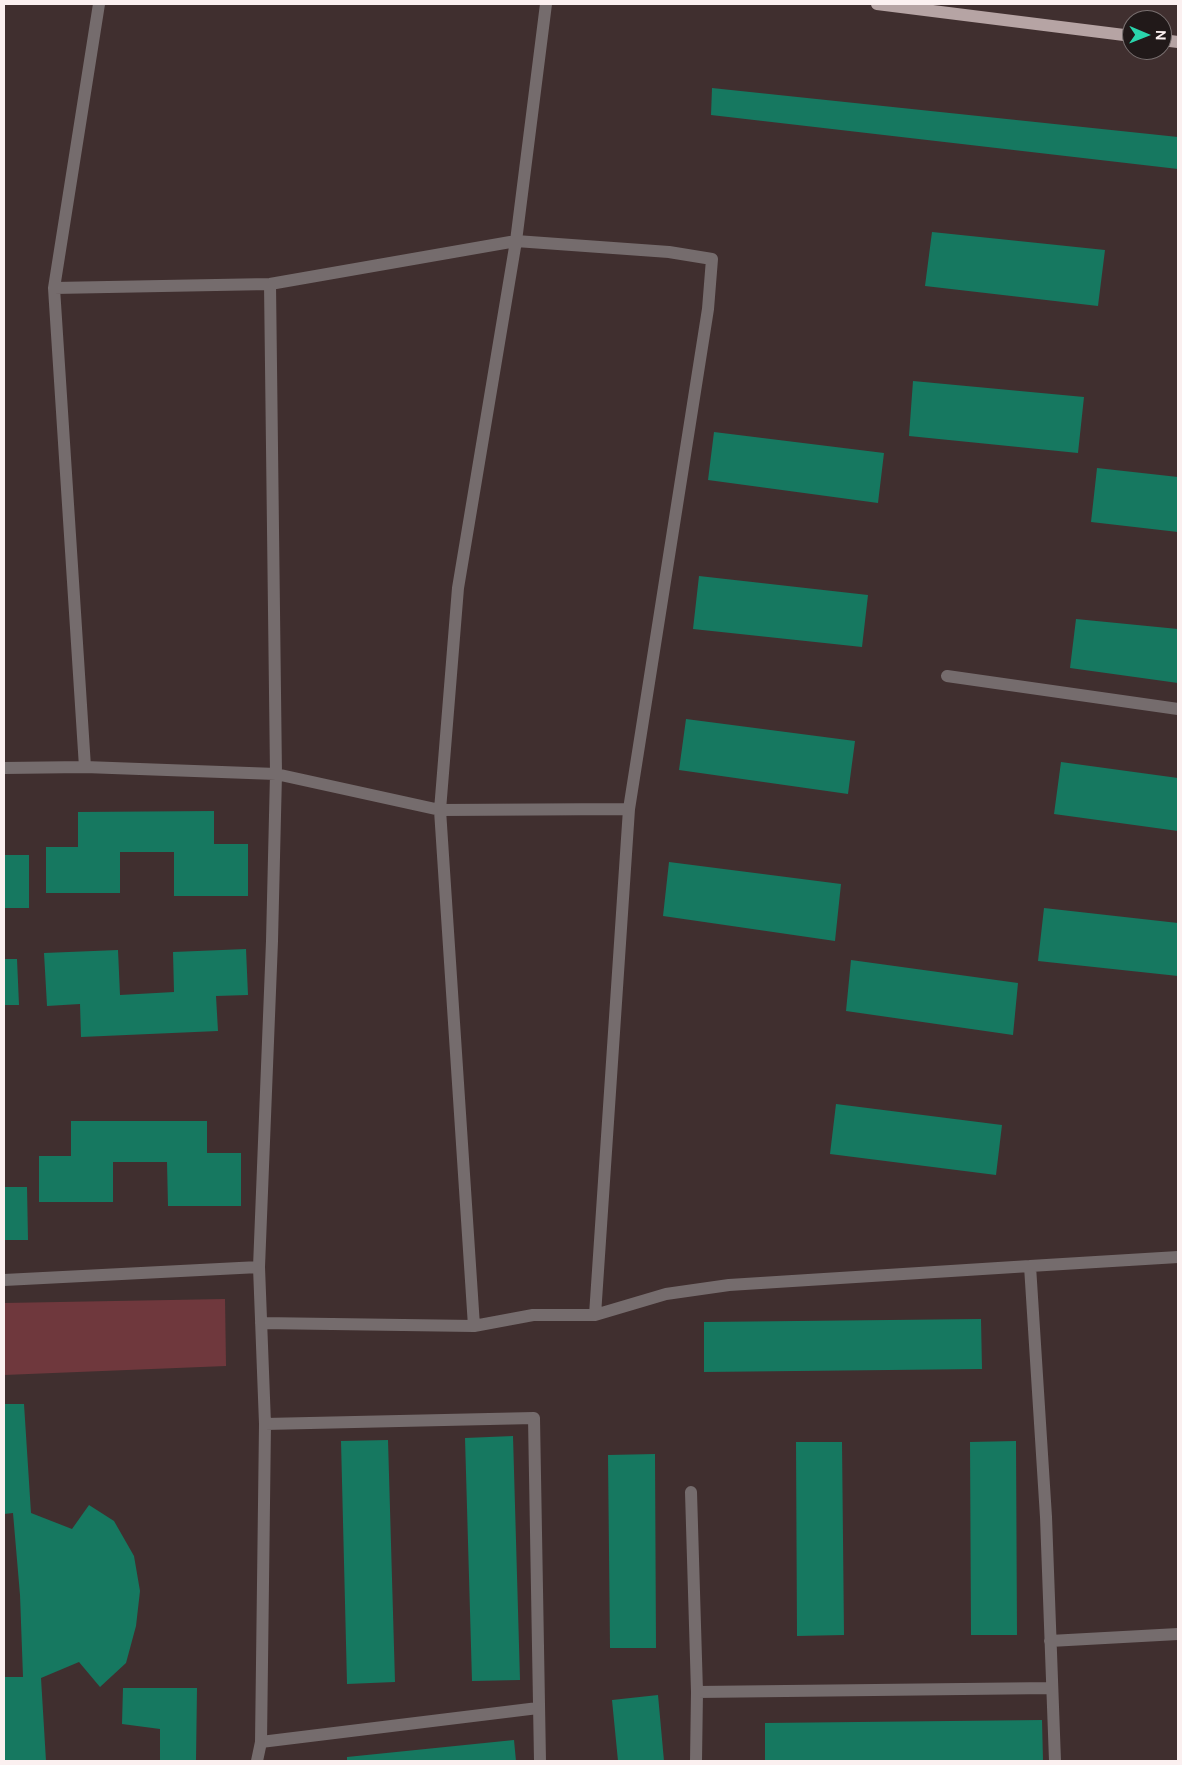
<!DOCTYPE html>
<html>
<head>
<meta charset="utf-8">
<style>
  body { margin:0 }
  #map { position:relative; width:1182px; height:1765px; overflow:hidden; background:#402f2f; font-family:"DM Sans",sans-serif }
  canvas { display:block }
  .frame { position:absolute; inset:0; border:5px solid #fbf0f0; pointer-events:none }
  .north { position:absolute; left:1122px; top:10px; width:50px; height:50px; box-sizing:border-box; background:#211919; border:1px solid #786f6f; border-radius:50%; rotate:91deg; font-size:14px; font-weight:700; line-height:20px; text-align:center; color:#fbf0f0 }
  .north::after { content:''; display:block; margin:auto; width:18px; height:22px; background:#2ad5ac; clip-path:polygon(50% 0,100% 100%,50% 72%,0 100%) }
</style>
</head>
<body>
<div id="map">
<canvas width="1182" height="1765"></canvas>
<div class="frame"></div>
<div class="north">N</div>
</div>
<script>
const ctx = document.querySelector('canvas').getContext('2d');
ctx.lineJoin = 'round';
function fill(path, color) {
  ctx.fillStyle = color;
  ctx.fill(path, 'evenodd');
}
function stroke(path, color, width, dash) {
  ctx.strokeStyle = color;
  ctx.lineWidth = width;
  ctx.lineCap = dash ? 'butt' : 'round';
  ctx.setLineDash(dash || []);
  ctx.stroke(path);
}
fill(new Path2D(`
  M225 1299 226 1366 4 1375V1303Z`), '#6f383d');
fill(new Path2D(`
  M712 88 1178 137V169L711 115Z
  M932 232 1105 250 1098 306 925 286Z
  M913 381 1084 397 1078 453 909 436Z
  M714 432 884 453 878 503 708 480Z
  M1097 468 1178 477V532L1091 522Z
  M699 576 868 595 862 647 693 629Z
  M1076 619 1178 629V683L1070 668Z
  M686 719 855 741 848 794 679 770Z
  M1061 762 1178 778V831L1054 814Z
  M214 811V844H248V896H174V852H120V893H46V847H78V812Z
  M4 855H29V908H4Z
  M669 862 841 884 835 941 663 916Z
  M1044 908 1178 923V976L1038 961Z
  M246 949 248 995 216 996 218 1031 81 1037 80 1004 47 1006 44 953 118 950 120 995 174 992 173 952Z
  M4 959H17L19 1005H4Z
  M851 960 1018 983 1013 1035 846 1011Z
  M836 1104 1002 1125 996 1175 830 1154Z
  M71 1121H207V1153H241V1206H168L167 1162H113V1202H39V1156H71Z
  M4 1187H27L28 1240H4Z
  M981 1319 982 1369 704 1372V1322Z
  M4 1404H24L31 1513 72 1529 89 1505 114 1521 134 1556 140 1591 136 1626 126 1663 100 1687 79 1662 41 1678 46 1761H4V1677H23L20 1595 13 1513 4 1514Z
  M513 1436 520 1680 472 1681 465 1438Z
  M388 1440 395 1682 347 1684 341 1441Z
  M1016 1441 1017 1635H971L970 1442Z
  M796 1442H842L844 1635 797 1636Z
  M655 1454 656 1648H610L608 1455Z
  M123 1688H197L196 1761H160V1729L122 1724Z
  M658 1695 664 1761H618L612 1700Z
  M1042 1720 1043 1761H765V1723Z
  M514 1740 516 1761H347V1757Z`), '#167860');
stroke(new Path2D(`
  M54 288 270 284 516 241 669 252 712 259 708 309 629 809 595 1315 666 1294 729 1285 1030 1266
  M947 676 1178 709
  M85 767 54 288 99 4
  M4 768 85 767 276 774 440 810 629 809
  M4 1280 259 1267
  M261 1323 474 1326 533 1315H595
  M474 1326 440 810 458 588 516 241 546 4
  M265 1424 534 1418 540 1761
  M691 1492 697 1692 696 1761
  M1050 1641 1178 1634
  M697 1692 1052 1688
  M261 1742 538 1708
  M257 1761 261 1742 265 1424 259 1267 272 941 276 774 270 284
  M1055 1761 1046 1517 1030 1266 1178 1257`), '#756c6d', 12);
stroke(new Path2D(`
  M877 4 1132 36
  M1162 40 1178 42`), '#b6a4a4', 12);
</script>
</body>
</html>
